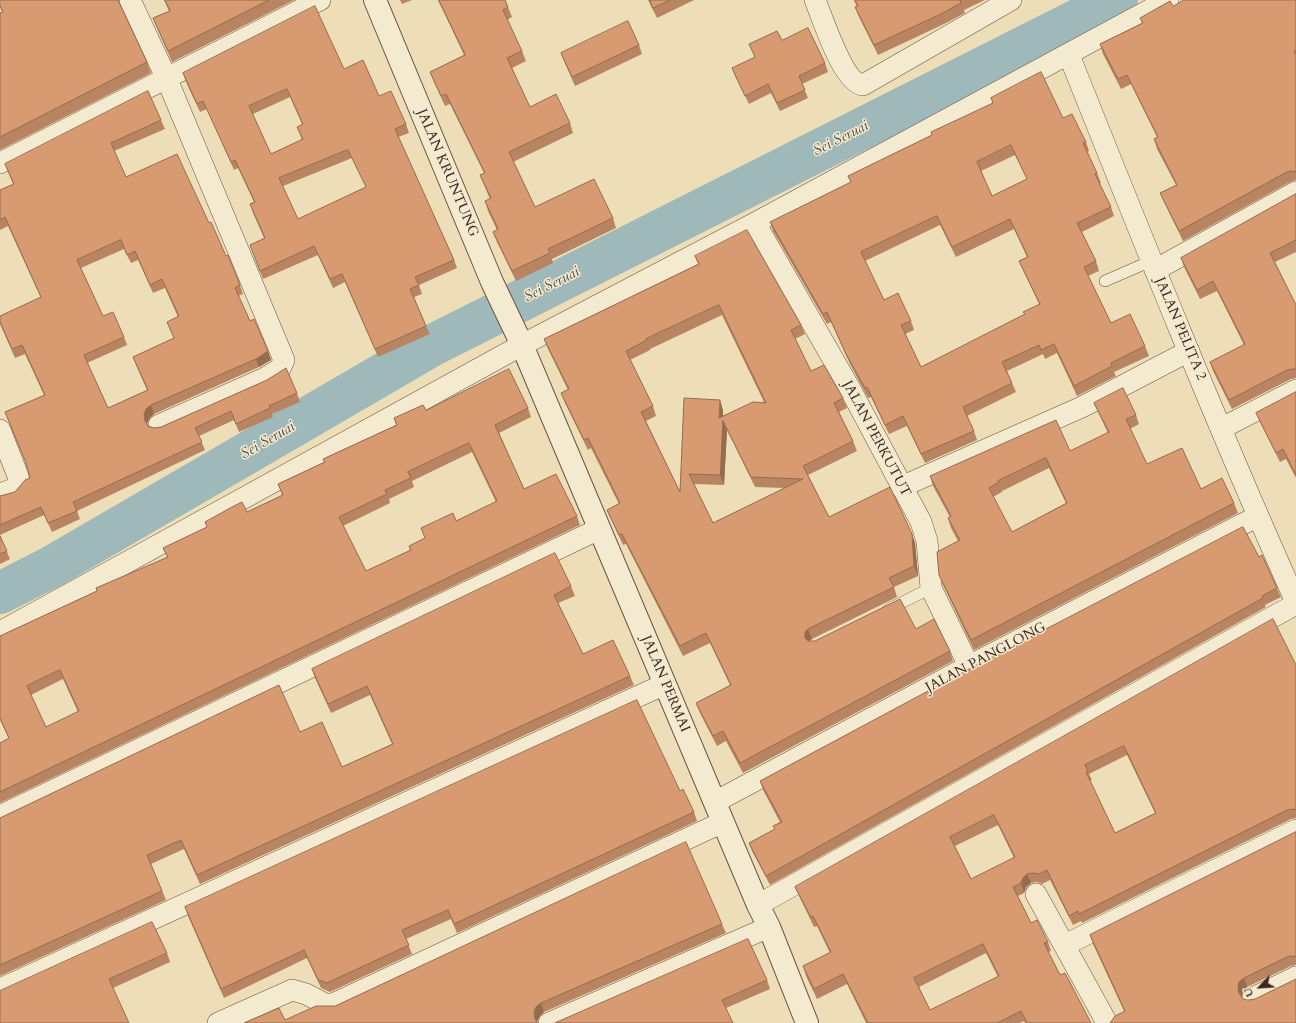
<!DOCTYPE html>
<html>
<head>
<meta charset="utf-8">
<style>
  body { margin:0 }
  #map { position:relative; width:1296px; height:1023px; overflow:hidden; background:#eddeb7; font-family:Cardo,serif }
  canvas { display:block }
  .north { position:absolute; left:1240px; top:967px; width:40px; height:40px; -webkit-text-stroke:3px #f3ead0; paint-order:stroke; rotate:245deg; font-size:11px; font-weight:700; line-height:16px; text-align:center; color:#3f261e }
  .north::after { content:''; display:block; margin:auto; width:14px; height:18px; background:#3f261e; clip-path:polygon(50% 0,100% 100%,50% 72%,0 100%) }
</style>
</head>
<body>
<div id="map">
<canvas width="1296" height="1023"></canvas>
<div class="north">U</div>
</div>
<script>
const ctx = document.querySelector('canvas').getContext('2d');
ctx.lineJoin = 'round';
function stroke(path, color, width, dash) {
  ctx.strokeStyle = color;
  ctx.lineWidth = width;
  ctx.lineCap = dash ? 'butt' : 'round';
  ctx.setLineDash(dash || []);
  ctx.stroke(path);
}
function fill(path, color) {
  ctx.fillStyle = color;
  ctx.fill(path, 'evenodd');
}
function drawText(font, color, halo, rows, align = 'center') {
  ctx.font = font + ' Cardo,serif';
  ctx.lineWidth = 3;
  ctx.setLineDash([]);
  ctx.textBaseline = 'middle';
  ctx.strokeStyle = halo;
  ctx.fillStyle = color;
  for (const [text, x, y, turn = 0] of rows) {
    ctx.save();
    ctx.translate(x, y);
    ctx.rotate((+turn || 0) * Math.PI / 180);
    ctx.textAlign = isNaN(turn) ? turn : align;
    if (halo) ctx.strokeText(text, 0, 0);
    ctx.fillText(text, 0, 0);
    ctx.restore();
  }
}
stroke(new Path2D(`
  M0 593 53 566 431 346 1117 0`), '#9fb9ba', 42);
const service = new Path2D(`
  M1105 281 1151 261
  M889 609 931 588`);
const minor = new Path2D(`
  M130 0 166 77 284 360 280 369 265 378 159 425
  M815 0C823 19 843 83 863 85L1011 0
  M1069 55C1142 238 1215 421 1296 602
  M0 163 320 0
  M755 223 849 387 921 522 927 541 931 588 969 666
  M1155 270 1296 192
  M1222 428 1296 390
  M0 430 18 476 19 481 14 489 0 494
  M901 487 1082 407 1189 351
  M0 632 522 345 755 223 1168 0
  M715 802 969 666 1258 516
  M0 816 599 529
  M1036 894 1107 1023
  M758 905 1296 604
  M1065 945 1296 830
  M0 989 665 684
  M1253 998 1296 977
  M218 1023 292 990 306 994 325 1004H333L723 822
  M549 1023 769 927`);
const tertiary = new Path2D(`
  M375 0 492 282 522 345 758 905 769 927 807 1023`);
stroke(service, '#6a5444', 12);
stroke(minor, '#6a5444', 22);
stroke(tertiary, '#6a5444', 24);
stroke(service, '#f3ead0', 11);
stroke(minor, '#f3ead0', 21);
stroke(tertiary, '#f3ead0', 22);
fill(new Path2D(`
  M0 0H119V3L147 62 151 73 0 150V13L2 12 0 7Z
  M164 0H294L172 62 157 28 153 18 169 11Z
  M400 0H412L402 4Z
  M438 0H505L512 17 507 20 522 51 526 61 512 68 530 107 570 123 573 133 513 162 535 207 613 218 616 228 552 259 553 263 516 281 497 242 493 232 497 230 488 211 485 201 490 199 484 185 480 175 484 173 450 104 445 106 434 82 430 72 464 55Z
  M648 0H694L657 18Z
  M854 0H985L964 10 965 13 944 24 878 55 859 17 855 7H857Z
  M1296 0V180L1290 182 1183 241 1164 202 1160 193 1176 185 1157 149 1154 139 1157 137 1131 84 1121 89 1103 54 1100 44 1142 23 1140 18 1173 6Z
  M782 40 825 63 828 72 802 84 808 98 780 111 771 93 749 104 735 76 732 68 755 57 749 44Z
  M639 45 642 54 575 86 564 61 561 53Z
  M344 69 379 96 406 124 409 133 398 137 454 260 457 268 419 285 422 294 414 297 426 326 430 334 378 357 345 282 333 288 318 255 263 279 250 245 264 238 253 213 250 204 254 202 238 168 234 170 207 109 200 112 186 82 183 73ZM290 97 302 124 297 127 302 140 271 154 253 114ZM352 158 366 187 298 219 283 186Z
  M991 98 1063 118 1086 142 1089 151 1087 152 1097 173 1101 183H1099L1111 207 1114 216 1082 232 1096 261 1099 271 1088 276 1111 323 1145 346 1149 356 1114 372 1116 376 1077 396 1057 353 1045 359 1043 354 1007 371 1012 383 1016 392 967 416 974 431 977 440 925 463 907 426 889 434 871 397 868 398 850 364 831 322 827 324 773 231 770 222 851 182 848 176 932 135 993 103ZM1015 155 1027 179 992 196 981 171ZM940 225 956 257 1014 229 1027 257 1019 261 1023 270 1039 304 1024 315 921 367 905 334 914 330 911 321 884 300 865 261Z
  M161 120 165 129 114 151 126 177 209 223 240 285 243 294 238 296 250 321 271 360 259 367 154 414 150 418 147 424 148 426 154 428 161 427 297 393 300 402 272 414 273 417 239 432 234 420 199 436 205 450 77 511 80 519 52 532 44 515 0 535V496L15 492 30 478 27 466 5 412 44 395 25 354 15 358 0 324V316L41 298 8 226 0 230V190L13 184 5 164ZM124 249 131 263 138 260 153 293 165 288 178 317 167 322 174 338 133 357 136 365 147 390 108 408 87 363 127 345 124 337 103 316 81 268Z
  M1296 194V252L1275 262 1296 305V378L1291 379 1232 409 1213 371 1210 362 1244 345 1217 291 1200 299 1184 267 1181 258Z
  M695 256 801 325 805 334 795 339 811 371 843 398 847 408 839 412 853 441 857 451 808 475 829 517 912 534 915 543 918 576 894 587 897 597 812 639 809 641H815L916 629 950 651 953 661 743 773 726 741 717 746 700 713 696 703 730 685 710 643 683 656 626 544 623 545 611 519 607 510 619 504 591 448 588 450 565 403 561 393 568 390 548 349 544 339 698 264ZM722 315 764 402 723 416V410L680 492 646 421 656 416 653 406 630 360 650 350V349ZM727 430 755 487 785 488 713 523 694 484 724 485Z
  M1296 392V478L1286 459 1280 462 1260 422 1256 413Z
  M1094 403 1136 415 1139 424 1130 429 1147 464 1234 503 1238 513 974 650 943 585 939 575 958 541 951 528 948 518 950 517 933 486 930 476 1070 451 1108 433 1098 412ZM1049 468 1066 503 1012 532 993 497 1002 492V491Z
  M528 408 531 417 499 433 524 489 577 516 580 525 0 803V743L9 739 0 720V636L97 591 167 557 163 548 207 527 205 522 247 512 282 495 278 484 324 462 323 459 396 425 394 418 426 410ZM472 452 496 502 456 521 421 528 425 538 409 546 410 550 366 571 343 526 390 503 389 499 414 487 412 481ZM63 679 78 712 46 727 31 695Z
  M0 536 10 559 0 564Z
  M1259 557 1277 588 1281 597 1265 605 1266 607 770 885 752 851 749 843 775 829 773 826 780 822 763 790 760 781Z
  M571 586 575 596 558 603 583 654 630 676 634 685 200 884 184 849 151 864 166 900 0 976V818L300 732 342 767 392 744 370 695 331 713 315 678 312 669Z
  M1296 665V818L1291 819 1082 923 1081 921 1073 925 1050 880 1042 884 1037 882 1031 883 1026 887 1024 893 1018 896 1031 923 1048 942 1051 951 1048 952 1060 975 1091 1023H1025L1024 1021 1020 1023H866L847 984 817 999 806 976 803 966 830 953 817 926 814 927 799 896 795 887ZM1127 755 1155 813 1115 833 1090 781 1092 780 1089 774ZM998 825 1014 858 971 879 955 846ZM986 953 998 977 930 1010 919 987Z
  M680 791 694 812 697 821 457 933 451 919 406 939 412 954 330 992 321 988 307 958 224 998 188 916 185 907Z
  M1296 832V965L1291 966 1247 987 1243 992 1241 997 1243 999 1296 1023 1124 1011 1093 944 1090 935Z
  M722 924 726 933 544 1012 540 1016 537 1022 285 1020 335 1006Z
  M167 953 170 962 113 988 0 1023Z
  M767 980 770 989 726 1008 555 1023Z`), '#b98461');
fill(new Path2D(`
  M268 351 271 360 259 367 256 359Z
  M720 400 723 410 722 428 719 418Z
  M151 405 154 414 150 418 147 423 148 430 145 421 144 415 146 409Z
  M723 421 727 430 724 485 720 475Z
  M912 534 915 543 918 576 914 566Z
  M808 629 812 639 809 641V648L805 638V632Z
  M1027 874 1031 883 1026 887 1024 893 1021 883 1023 878Z
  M1244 978 1247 987 1243 992 1241 998 1239 993 1238 988 1239 982Z
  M541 1003 544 1012 540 1016 537 1021V1023L535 1019 534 1012 536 1007Z`), '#966c4f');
const building = new Path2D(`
  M0 0H118L147 62 0 137V13L3 12 0 6Z
  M165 0H269L168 51 153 18 170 11Z
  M439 0H505L508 7 503 10 522 51 507 58 530 107 556 94 570 123 509 152 535 207 594 179 613 218 548 249 550 253 512 271 493 232 498 229 485 201 491 198 480 175 485 173 446 94 441 96 430 72 465 55Z
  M650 0H670L653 8Z
  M855 0H961H960L961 3 941 14 874 45 855 7 858 6Z
  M1184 0H1296V50L1294 51 1296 55V172L1292 171 1287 172 1179 231 1160 193 1177 185 1154 139 1158 137 1127 75 1118 79 1100 44 1143 23 1140 18 1170 1 1173 6Z
  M315 6 344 69 363 60 379 96 391 91 406 124 395 129 454 260 415 277 419 285 410 289 426 326 375 349 342 274 330 279 314 246 260 271 250 245 265 238 250 204 255 202 235 160 231 162 203 101 197 104 183 73ZM287 89 303 124 297 127 303 139 271 154 249 106ZM348 150 366 187 298 219 279 178Z
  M628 21 639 45 572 77 561 53Z
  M808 28 825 63 799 76 805 90 777 103 768 84 745 96 732 68 755 57 749 44 777 31 782 40Z
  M1041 72 1063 118 1072 114 1086 142 1083 143 1097 173 1095 174 1111 207 1077 223 1096 261 1084 267 1111 323 1130 314 1145 346 1111 363 1112 366 1074 386 1054 344 1041 350 1039 345 1002 362 1012 383 963 407 974 431 921 454 903 416 885 425 867 387 865 388 846 354 827 312 823 314 770 222 851 182 848 176 932 135 931 132 993 103 991 98ZM1011 145 1027 179 992 196 977 162ZM937 216 952 247 1010 219 1028 257 1019 261 1040 304 1023 312 1025 314 921 367 901 325 911 321 898 293 884 300 861 252Z
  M148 91 161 120 111 143 126 177 177 154 209 223 211 222 226 256 228 255 240 285 235 288 250 321 254 319 268 351 256 359 151 405 146 409 144 415 145 421 148 426 154 428 161 427 267 380 286 368 297 393 269 406 270 408 236 424 231 411 195 428 202 442 73 502 77 511 48 523 41 507 0 525V496L15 492 25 480 30 478 26 463 5 412 45 395 22 345 12 349 0 322V316L41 297 5 217 0 220V190L14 184 5 164ZM121 240 127 255 135 251 150 285 162 279 179 316 167 322 174 338 133 357 148 390 108 408 84 355 124 337 113 312 103 316 77 260Z
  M1296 194V240L1270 253 1296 305V369H1294L1287 370 1229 400 1210 362 1245 344 1213 281 1197 290 1181 258Z
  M747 230 801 325 791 330 811 371 824 365 843 398 834 403 853 441 803 466 829 517 890 487 912 534 914 566 889 578 894 587 808 629 805 632V638L808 641H815L900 599 916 629 934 619 950 651 740 763 723 731 713 736 696 703 731 685 706 633 680 646 622 534 619 535 607 510 620 503 588 438 584 440 561 393 569 389 544 339 699 264 695 256ZM719 305 766 403 753 402 719 418 720 400 684 398 680 492 641 412 653 406 626 351 647 340 646 339ZM723 421 751 477 803 479 713 523 689 474 720 475Z
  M509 369 528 408 495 425 524 489 556 474 577 516 0 792V743L9 738 0 718V636L97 591 96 588 168 557 163 548 207 527 205 522 232 507 242 502 247 512 283 495 278 484 325 462 323 459 397 425 394 418 423 405 426 410ZM469 443 497 501 456 521 453 513 421 528 425 538 409 546 411 550 366 571 339 517 387 494 385 490 411 478 408 472ZM60 670 79 711 46 727 27 686Z
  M1123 388 1136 415 1126 419 1147 464 1182 448 1201 489 1222 478 1234 503 971 640 939 575 937 552 960 540 948 518 951 516 930 476 1056 420 1070 451 1109 432 1094 403ZM1046 458 1067 503 1012 532 989 488 999 482 998 481Z
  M1296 392V475L1283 449 1276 453 1256 413Z
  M1243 527 1259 557 1262 555 1277 588 1262 596 1263 598 766 876 749 843 775 829 773 826 782 822 760 781 971 668Z
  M0 536 7 551 0 554Z
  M555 553 571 586 554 595 583 654 613 640 630 676 197 875 181 840 147 855 162 891 0 965V818L279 685 300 732 322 722 342 767 393 744 367 686 328 704 312 669Z
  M1273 619 1296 665V810L1293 809 1287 810 1079 914 1078 911 1069 916 1047 870 1039 874 1033 873 1027 874 1023 878 1021 883 1013 887 1031 923 1037 920 1048 942 1044 943 1060 975 1065 973 1091 1023H1027L1021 1011 997 1023H868L843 974 814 989 803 966 831 952 813 916 811 917 795 887ZM1124 746 1156 813 1115 833 1086 772 1088 771 1085 765ZM994 815 1015 857 971 879 950 837ZM983 944 999 976 930 1010 914 978Z
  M637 700 680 791 683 789 694 812 454 924 448 910 402 930 409 945 327 983 318 980 304 950 221 989 185 907Z
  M1296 832V957L1293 956 1287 957 1244 978 1239 982 1238 988 1239 993 1243 999 1249 1000 1255 999 1296 979V1023H1110L1115 1016 1125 1011 1090 935Z
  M686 842 722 924 541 1003 536 1007 534 1012 535 1019 538 1023H244L279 1008 285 1020 316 1006H335Z
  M152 922 167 953 109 979 129 1023H0V991Z
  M748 939 767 980 722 1000 733 1023H555Z`);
fill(building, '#d79a71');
stroke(building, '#966c4f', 1);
drawText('14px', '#3f261e', '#f3ead0', [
  ["JALAN KRUNTUNG",447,173,67],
  ["JALAN PELITA 2",1180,329,67],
  ["JALAN PERKUTUT",876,439,62],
  ["JALAN PANGLONG",986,658,-28],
  ["JALAN PERMAI",665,684,67]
]);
drawText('italic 15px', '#574b45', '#f3ead0', [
  ["Sei Seruai",841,139,-27],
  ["Sei Seruai",552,285,-27],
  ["Sei Seruai",268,441,-30]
]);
</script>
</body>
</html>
